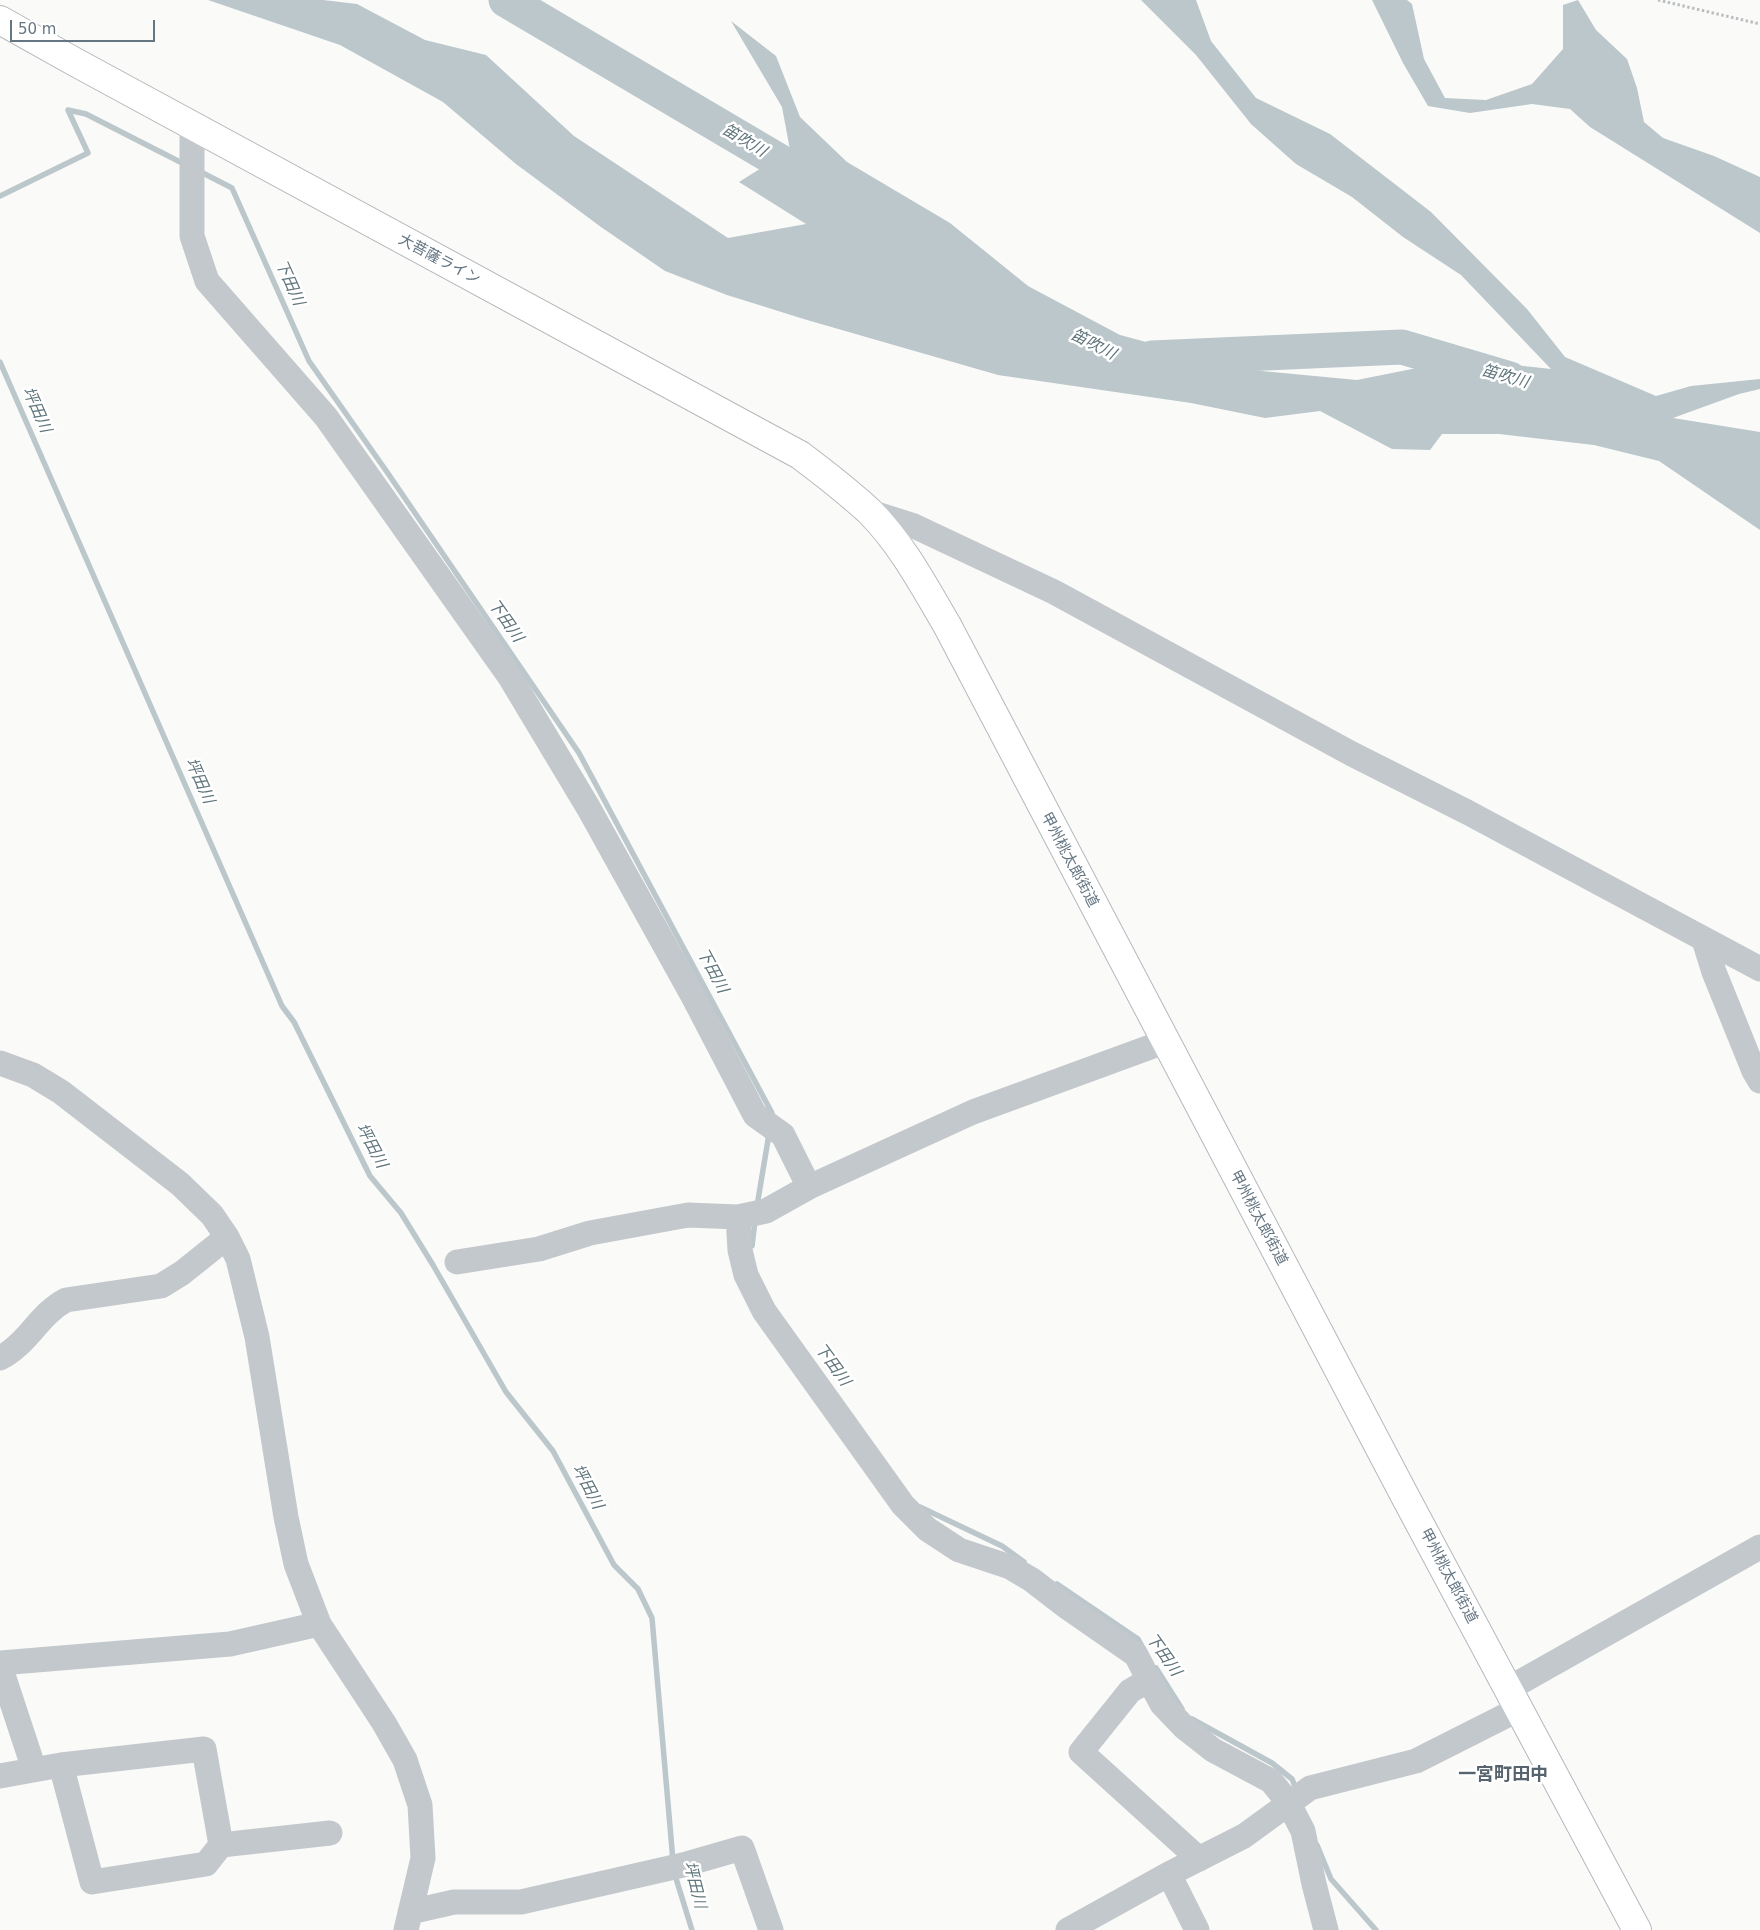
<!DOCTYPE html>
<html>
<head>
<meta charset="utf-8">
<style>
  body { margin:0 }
  #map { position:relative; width:1760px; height:1930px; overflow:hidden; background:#fafaf8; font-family:"DejaVu Sans",sans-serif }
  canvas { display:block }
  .scale { position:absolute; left:10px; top:20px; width:145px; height:22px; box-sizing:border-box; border:2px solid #657683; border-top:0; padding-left:6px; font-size:15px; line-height:18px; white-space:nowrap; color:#657683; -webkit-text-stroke:4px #fff; paint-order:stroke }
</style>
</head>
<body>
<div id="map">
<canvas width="1760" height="1930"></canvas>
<div class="scale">50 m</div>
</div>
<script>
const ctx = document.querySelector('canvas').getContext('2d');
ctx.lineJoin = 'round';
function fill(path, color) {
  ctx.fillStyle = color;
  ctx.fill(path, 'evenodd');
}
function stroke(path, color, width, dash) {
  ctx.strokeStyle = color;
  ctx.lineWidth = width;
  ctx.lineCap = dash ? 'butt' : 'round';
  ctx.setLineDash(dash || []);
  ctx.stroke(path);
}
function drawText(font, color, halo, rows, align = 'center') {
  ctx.font = font + ' "DejaVu Sans","Noto Sans JP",sans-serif';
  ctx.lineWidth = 5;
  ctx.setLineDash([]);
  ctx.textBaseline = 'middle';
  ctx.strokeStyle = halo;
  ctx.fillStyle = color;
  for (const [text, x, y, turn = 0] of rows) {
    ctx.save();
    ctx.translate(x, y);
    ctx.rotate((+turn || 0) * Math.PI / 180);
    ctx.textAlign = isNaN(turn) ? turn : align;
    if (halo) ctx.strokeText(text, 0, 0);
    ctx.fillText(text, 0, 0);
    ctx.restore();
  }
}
fill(new Path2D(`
  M208 0H323L357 4 425 40 486 55 574 136 728 238 806 224 739 182 790 150 782 107 731 21 776 56 800 117 847 162 950 223 1028 286 1120 335 1251 370 1357 380 1412 369 1496 363 1551 369 1461 275 1403 237 1352 197 1296 164 1251 124 1196 55 1141 0H1196L1211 41 1256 98 1330 134 1431 212 1527 309 1565 357 1656 396 1691 386 1760 379V389L1739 394 1673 418 1760 432V530L1659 461 1594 445 1499 434H1442L1430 450 1392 449 1320 411 1265 418 1191 403 998 375 807 320 727 295 665 271 601 227 516 164 443 102 340 45Z
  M1372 0H1407L1412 4 1424 59 1445 98 1486 100 1532 84 1563 49V5L1578 0 1596 30 1627 59 1637 88 1644 122 1663 138 1714 156 1760 177V233L1590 127 1570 109 1532 104 1470 113 1428 106 1403 63Z`), '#bbc7cb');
stroke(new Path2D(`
  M199 171 232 188 309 361 387 472 579 753 772 1113 771 1118
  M0 196 88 153 68 110 86 114 186 165
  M0 362 282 1006 294 1022 370 1176 401 1213 433 1265 506 1392 553 1451 614 1565 638 1589 652 1618 673 1861
  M757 1206 769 1134
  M752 1246 755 1221
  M920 1507 1002 1546 1024 1562
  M1057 1584 1138 1639 1143 1648
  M1156 1668 1182 1709
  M1192 1719 1272 1763 1292 1779 1296 1789
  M1317 1845 1331 1879 1376 1930
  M674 1872 692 1930`), '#bbc7cb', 5.5);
stroke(new Path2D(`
  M506 0 818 184
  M1152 358 1402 347 1510 379`), '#bbc7cb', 35);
const highway = new Path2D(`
  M0 20 75 62 800 455C824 473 847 491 869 511 902 544 924 586 947 625L1407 1500 1637 1930`);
stroke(highway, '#b4b9bd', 30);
stroke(new Path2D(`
  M1658 0 1760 24`), '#bbbfc2', 3, [2.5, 2.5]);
stroke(new Path2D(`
  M192 126V236L207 281 326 417 510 677 588 807 694 998 755 1115 783 1135 809 1187 973 1112 1164 1042
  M870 512 914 526 1054 592 1352 754 1467 812 1760 969
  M1704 940 1714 972 1754 1071 1760 1081
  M0 1063 33 1075 61 1092 180 1184 212 1215 227 1237 238 1259 257 1337 286 1517 296 1564 319 1624 384 1723 405 1760 420 1805 423 1858 406 1930
  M738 1217 740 1250 746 1275 764 1311 903 1505 927 1529 959 1550 1010 1567 1032 1580 1067 1607 1136 1655 1149 1680
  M457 1262 539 1249 590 1233 688 1215 738 1217 766 1211 809 1187
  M0 1358C27 1345 39 1314 66 1300L161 1286 182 1273 227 1237
  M0 1663 230 1644 319 1624
  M0 1666 34 1769
  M1508 1689 1760 1547
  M61 1765 92 1882 206 1864 221 1845 330 1833
  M0 1776 61 1765 204 1749 221 1845
  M1199 1859 1081 1752 1130 1691 1149 1680 1162 1704 1185 1728 1213 1750 1271 1781 1288 1802 1303 1831 1314 1884 1326 1930
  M1169 1874 1197 1930
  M410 1912 454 1902H521L683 1865 742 1848 771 1930
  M1068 1930 1169 1874 1244 1836 1310 1788 1416 1761 1519 1709`), '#c3c8cc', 25);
stroke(highway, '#fff', 28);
drawText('15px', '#657683', '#fff', [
  ["大菩薩ライン",439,260,28],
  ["甲州桃太郎街道",1069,860,62],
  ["甲州桃太郎街道",1258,1218,62],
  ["甲州桃太郎街道",1448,1576,62]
]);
drawText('italic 16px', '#60757c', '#fff', [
  ["笛吹川",744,141,31],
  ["下田川",289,283,66],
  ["笛吹川",1093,345,27],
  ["笛吹川",1505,377,16],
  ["坪田川",36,410,66],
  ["下田川",505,621,55],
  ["坪田川",199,781,66],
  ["下田川",712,971,62],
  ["坪田川",371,1146,62],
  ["下田川",832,1365,54],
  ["坪田川",587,1487,62],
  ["下田川",1163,1655,55],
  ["坪田川",694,1885,76]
]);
drawText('bold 18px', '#57646e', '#fff', [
  ["一宮町田中",1503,1775]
]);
</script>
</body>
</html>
